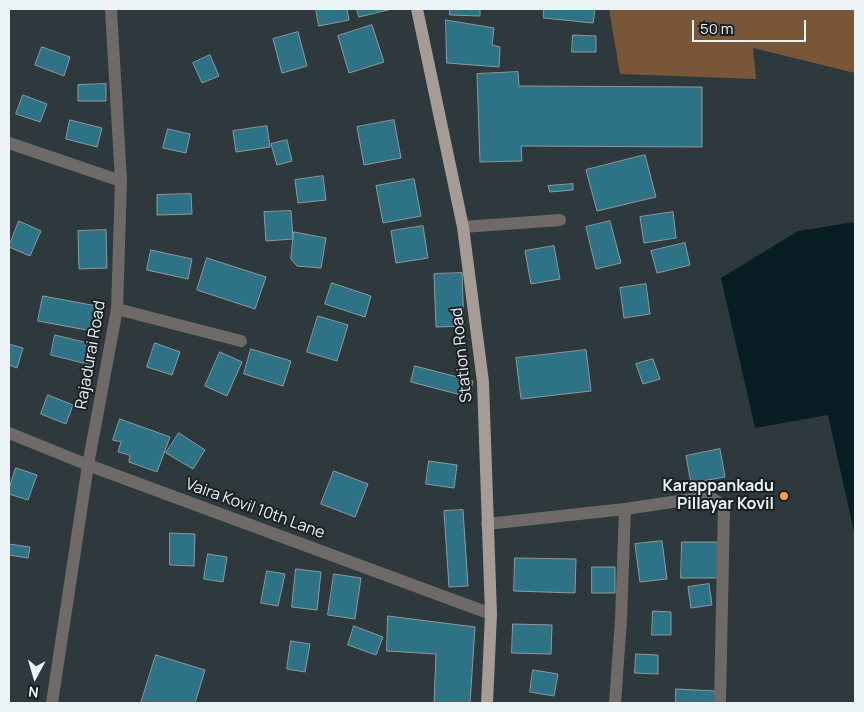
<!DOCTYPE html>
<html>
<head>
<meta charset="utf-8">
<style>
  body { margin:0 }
  #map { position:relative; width:864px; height:712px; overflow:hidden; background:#2d393d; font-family:Manrope,sans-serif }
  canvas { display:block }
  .frame { position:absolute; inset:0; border:10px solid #edf4f7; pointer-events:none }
  .north { position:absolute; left:10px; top:652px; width:50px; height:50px; -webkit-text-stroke:4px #1a1f21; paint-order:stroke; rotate:186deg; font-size:14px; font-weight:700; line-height:20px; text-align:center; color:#edf4f7 }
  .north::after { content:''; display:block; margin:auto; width:18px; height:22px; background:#edf4f7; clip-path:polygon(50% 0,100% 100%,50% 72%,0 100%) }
  .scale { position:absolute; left:692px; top:20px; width:114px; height:22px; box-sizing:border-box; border:2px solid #edf4f7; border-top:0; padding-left:6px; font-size:15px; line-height:18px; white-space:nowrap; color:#edf4f7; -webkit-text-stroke:4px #1a1f21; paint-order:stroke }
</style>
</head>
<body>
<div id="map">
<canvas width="864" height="712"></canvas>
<div class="frame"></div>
<div class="north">N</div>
<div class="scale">50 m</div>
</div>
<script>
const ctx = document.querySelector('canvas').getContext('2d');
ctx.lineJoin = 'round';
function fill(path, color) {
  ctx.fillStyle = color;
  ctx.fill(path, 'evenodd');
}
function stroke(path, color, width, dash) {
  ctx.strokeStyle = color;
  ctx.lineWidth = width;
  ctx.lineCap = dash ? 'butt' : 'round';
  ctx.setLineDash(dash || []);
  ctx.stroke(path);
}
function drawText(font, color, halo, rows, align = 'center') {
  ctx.font = font + ' Manrope,sans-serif';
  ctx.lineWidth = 4;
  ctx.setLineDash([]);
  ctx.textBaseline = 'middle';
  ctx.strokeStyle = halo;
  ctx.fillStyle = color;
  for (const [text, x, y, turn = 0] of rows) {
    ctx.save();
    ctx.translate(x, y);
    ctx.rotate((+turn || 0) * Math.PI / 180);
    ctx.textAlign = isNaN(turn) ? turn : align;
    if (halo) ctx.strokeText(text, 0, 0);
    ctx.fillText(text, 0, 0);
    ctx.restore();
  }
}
fill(new Path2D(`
  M609 9H855V73L753 48 756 79 620 74Z`), '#795637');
fill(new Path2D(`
  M855 222V536L828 415 755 428 721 278 798 231Z`), '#081d23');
const building = new Path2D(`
  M316 9H347L349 20 319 26Z
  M357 9H392L359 17Z
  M450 9H480V16L450 15Z
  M544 9H595L593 23 544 18Z
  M446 20 494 28 492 45 500 47 499 67 447 63Z
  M372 25 384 62 349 73 338 36Z
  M298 32 307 66 282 73 273 39Z
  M573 35 596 36V52H572Z
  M42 47 70 57 64 76 35 65Z
  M210 55 219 76 202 83 193 63Z
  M518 72 519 86 702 87V147L521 146 522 161 480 162 477 74Z
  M106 84V101H78V85Z
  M23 95 47 104 40 122 16 114Z
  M70 120 102 128 97 147 66 139Z
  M394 120 401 158 364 165 357 127Z
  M267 126 270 147 236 152 233 131Z
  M168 129 190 134 186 153 163 148Z
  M287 140 292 161 277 165 271 144Z
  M645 155 656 197 597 211 586 170Z
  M323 176 326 200 298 203 295 180Z
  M414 179 421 216 383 223 376 186Z
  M573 184V190L550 192 548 186Z
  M191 194 192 214 157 215V195Z
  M291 211 293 239 266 241 264 212Z
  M673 212 676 238 644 243 640 217Z
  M19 221 41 231 30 256 9 247Z
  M610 221 621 263 596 269 586 227Z
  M423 226 428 258 396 263 391 231Z
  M106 230 107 268 79 269 78 231Z
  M294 232 326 238 321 268 297 266 291 259Z
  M685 243 690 265 657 273 651 251Z
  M554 246 560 279 531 284 525 251Z
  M151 250 192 259 188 279 147 270Z
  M207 258 266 277 255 309 197 290Z
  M462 273 464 326 436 327 434 274Z
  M332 283 371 296 365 317 325 304Z
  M646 284 650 314 624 318 620 288Z
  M43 296 97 306 92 331 38 321Z
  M318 316 348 325 337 361 307 352Z
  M55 335 96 345 91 365 51 355Z
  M155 343 180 352 172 375 147 367Z
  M9 344 23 348 17 368 9 365Z
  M251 349 291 361 283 386 244 374Z
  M586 350 591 391 521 399 516 358Z
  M220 352 242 362 227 396 205 386Z
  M653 359 660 379 643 384 636 364Z
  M415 366 473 381 469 397 411 382Z
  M48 395 73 405 66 424 41 414Z
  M120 419 170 437 157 472 129 462 130 455 118 452 121 442 113 440Z
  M179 433 205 450 193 469 166 453Z
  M720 449 725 477 691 483 686 456Z
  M429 461 457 465 454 488 426 484Z
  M16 468 37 475 28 500 9 494V489Z
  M334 471 368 484 355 517 321 504Z
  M463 510 468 586 449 587 444 511Z
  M170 533 195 534 194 566 170 565Z
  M662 541 667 579 640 582 635 544Z
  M682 542H720V578H681Z
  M9 544 30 547 28 558 9 555Z
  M208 554 227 557 223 582 204 579Z
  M515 558 576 559 575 593 514 591Z
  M592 567H615V593H592Z
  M296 569 321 572 317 610 292 607Z
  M267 571 285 574 278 606 261 603Z
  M334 574 361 578 355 619 328 615Z
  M709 584 712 605 691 608 688 587Z
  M653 611 671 612V635H652Z
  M388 616 475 627 470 703H434L436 654 387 651Z
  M513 624 552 625 551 654 512 653Z
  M354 626 383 637 376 655 348 645Z
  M291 641 310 644 305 672 287 669Z
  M636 654 658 655V674L635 673Z
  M156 655 205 670 195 703H141Z
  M533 670 558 674 554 696 530 692Z
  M676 689 716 691 715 703H676Z`);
fill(building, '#2e7285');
stroke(building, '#8d9ba0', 1);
stroke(new Path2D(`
  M9 143 121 181
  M463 227 560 220
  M117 309 241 341
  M9 433 88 465 491 614
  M487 524 625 509 699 498 713 499 724 506 720 703
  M52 703 88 465 117 309 121 181 111 9
  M615 703 621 619 625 509`), '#6f6a67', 12);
stroke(new Path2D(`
  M417 9 463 227 483 382 491 614 487 703`), '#a59c95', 12);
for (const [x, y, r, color] of [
  [784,496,5,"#f8a14b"]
]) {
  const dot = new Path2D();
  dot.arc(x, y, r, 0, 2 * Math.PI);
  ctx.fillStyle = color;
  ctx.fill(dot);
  stroke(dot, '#1a1f21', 2);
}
drawText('16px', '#edf4f7', '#1a1f21', [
  ["Rajadurai Road",91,355,-80],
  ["Station Road",462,355,-96],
  ["Vaira Kovil 10th Lane",255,509,20]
]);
drawText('bold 16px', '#edf4f7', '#1a1f21', [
  ["Karappankadu",774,487],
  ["Pillayar Kovil",774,505]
], 'right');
</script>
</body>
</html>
